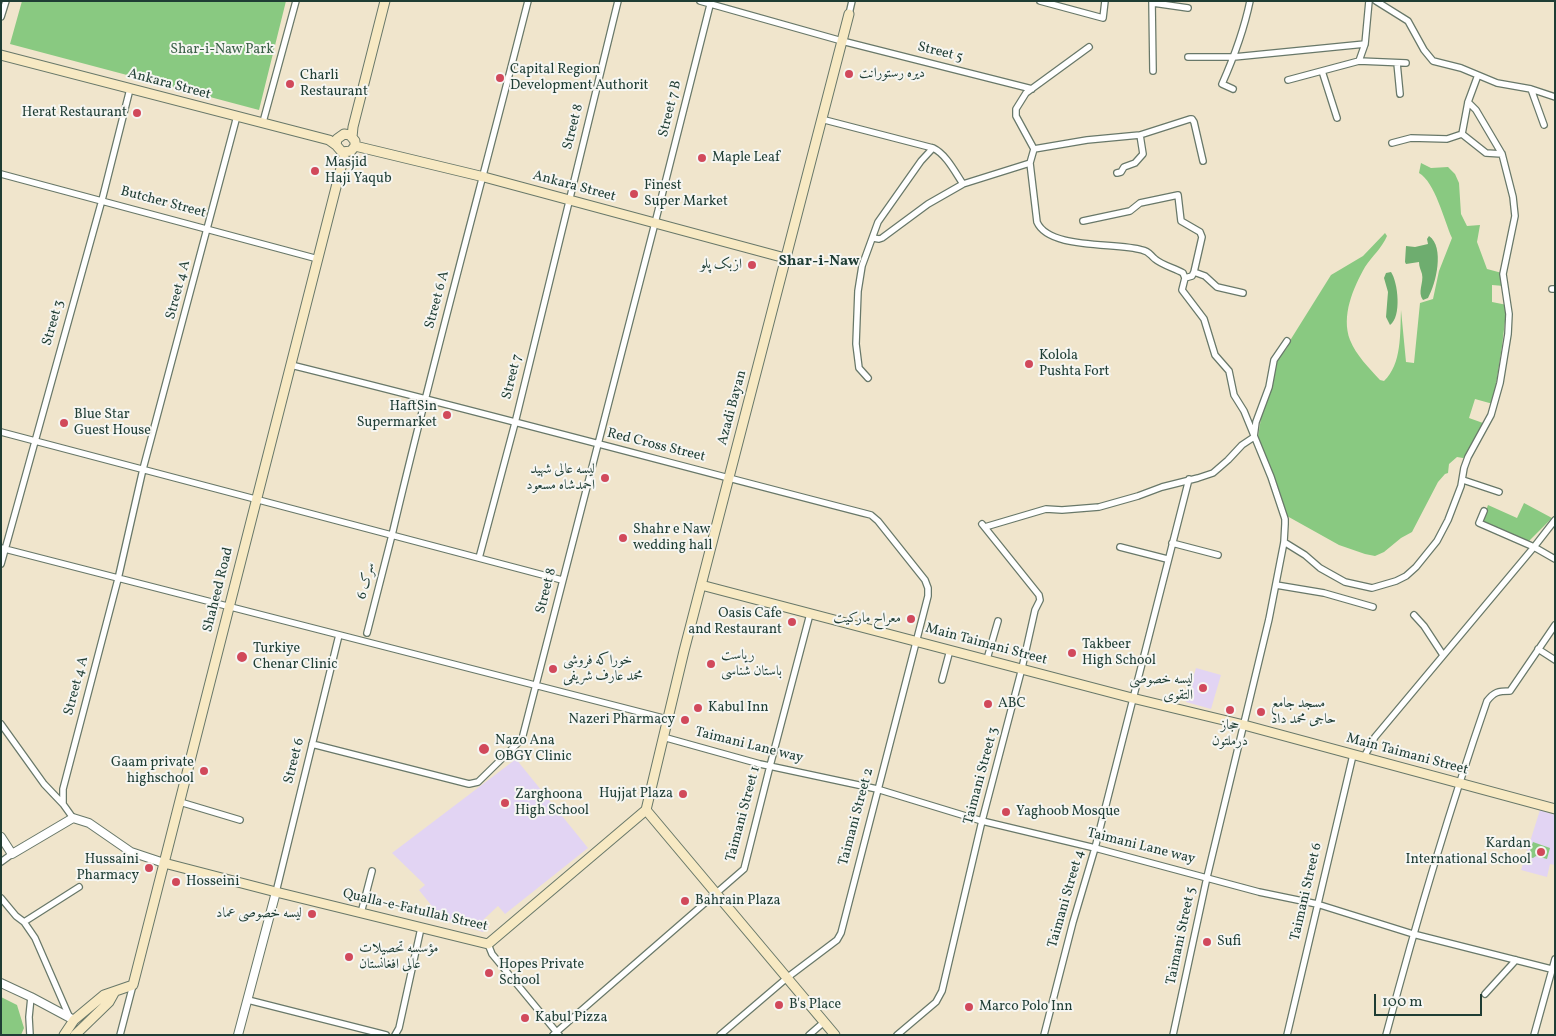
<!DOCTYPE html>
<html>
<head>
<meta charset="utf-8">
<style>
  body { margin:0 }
  #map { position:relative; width:1556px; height:1036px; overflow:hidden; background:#f0e5cc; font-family:Vollkorn,serif }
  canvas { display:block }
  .frame { position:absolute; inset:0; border:2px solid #1f3d34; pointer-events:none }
  .scale { position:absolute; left:1374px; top:994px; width:108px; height:22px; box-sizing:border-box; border:2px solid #1f3d34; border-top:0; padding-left:6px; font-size:15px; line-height:18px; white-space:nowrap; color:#1f3d34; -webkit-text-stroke:4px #f6f6f2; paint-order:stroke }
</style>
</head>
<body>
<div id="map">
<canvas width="1556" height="1036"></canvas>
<div class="frame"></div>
<div class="scale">100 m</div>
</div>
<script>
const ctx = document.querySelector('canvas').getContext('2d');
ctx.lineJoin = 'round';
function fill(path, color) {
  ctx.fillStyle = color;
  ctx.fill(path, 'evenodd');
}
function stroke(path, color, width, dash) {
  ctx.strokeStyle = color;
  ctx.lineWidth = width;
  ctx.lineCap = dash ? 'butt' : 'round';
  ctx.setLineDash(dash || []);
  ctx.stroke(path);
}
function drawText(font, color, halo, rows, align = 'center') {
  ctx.font = font + ' Vollkorn,Amiri,serif';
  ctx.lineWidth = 4;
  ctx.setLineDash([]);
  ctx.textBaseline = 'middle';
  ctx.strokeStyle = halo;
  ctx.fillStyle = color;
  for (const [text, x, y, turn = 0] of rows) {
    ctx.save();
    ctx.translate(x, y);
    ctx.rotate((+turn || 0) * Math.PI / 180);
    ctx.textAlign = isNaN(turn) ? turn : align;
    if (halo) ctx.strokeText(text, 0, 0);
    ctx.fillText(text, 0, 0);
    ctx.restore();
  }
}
fill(new Path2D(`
  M1196 668 1221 675 1211 709 1186 702Z
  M516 759 588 848 505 914 498 906 483 920 489 928 483 932 443 920 419 890 425 885 392 853Z
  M1540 810 1555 815V865L1550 864 1547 877 1521 870Z`), '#e2d4f3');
fill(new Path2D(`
  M22 1H286L259 110 10 44Z
  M1421 163 1431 168 1448 167 1455 174 1459 183 1461 214 1467 226 1480 225 1477 242 1487 269 1502 273 1504 286 1492 285V302L1507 305 1502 346 1493 404 1475 399 1469 418 1483 423 1469 456 1463 458 1457 457 1449 464 1448 473 1445 474 1438 482 1412 532 1401 538 1384 552 1375 556 1365 554 1339 545 1287 516 1258 437 1261 418 1274 380V367L1278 359 1287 348 1291 339 1331 275 1363 256 1385 233 1387 236C1382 248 1372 256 1365 267 1353 288 1341 316 1350 340 1356 355 1369 368 1380 380L1384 381C1402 364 1400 333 1401 310L1406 362 1414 363 1420 303 1433 299 1439 271 1452 238C1444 220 1435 182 1419 173Z
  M1524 503 1552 518 1528 542 1482 522 1488 505 1517 518Z
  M1533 842 1550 848 1547 859 1536 856 1533 858 1528 857Z
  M1 997 17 1005 24 1028 21 1035H1Z`), '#89c981');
fill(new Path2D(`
  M1429 236C1445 247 1436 284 1428 298L1423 300C1417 292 1424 283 1422 274 1421 270 1419 267 1419 262L1406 264 1405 262 1406 246 1415 247 1428 244 1427 239Z
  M1391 272C1398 282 1402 317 1390 325L1386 317 1388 292 1384 278 1386 273Z`), '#6ead6f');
const minor = new Path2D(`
  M700 1 842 41 1032 89
  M1040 1 1103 18 1105 1
  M1152 1 1153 71
  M1376 1 1408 21 1424 50 1433 61 1461 68 1497 83 1531 89 1555 97
  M1153 3 1188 8
  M849 14 852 1
  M1 17 6 1
  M1089 47 1026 93 1016 109V116L1034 149 1030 163 1037 222C1049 250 1117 242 1142 250 1149 251 1150 255 1155 259 1162 265 1174 268 1183 273L1185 278 1182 290 1204 319 1215 355 1229 371 1234 395 1244 411 1271 477 1285 519V524L1284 542 1269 619 1207 877 1173 1035
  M1188 57H1234L1365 44
  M1359 61 1406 63
  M1397 63 1400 94
  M1322 71 1337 118
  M1288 80 1359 61 1365 44 1369 1
  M1233 89 1222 84C1234 57 1244 30 1250 1
  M1531 89 1544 125
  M821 119 933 148 921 161 878 222 862 266 858 291 856 344 859 368 868 378
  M263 122 296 1
  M1462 134 1468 102 1478 75
  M1462 134 1486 153 1502 154
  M1392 143 1411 138 1447 139 1462 134
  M933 148C946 154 955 172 963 184
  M1034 149 1087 140 1140 135 1190 119H1192L1194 122 1203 161
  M1117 173 1121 172 1124 167 1135 163 1143 154 1140 135
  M1 174 318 259
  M1083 221 1130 211 1140 203 1178 195 1181 221 1200 232 1202 237 1194 272 1192 276 1185 278
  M873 238 879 239 882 238 928 204 963 184 1030 163
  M1194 272 1205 276 1217 287 1243 293
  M1552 289H1555
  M291 365C485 413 677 465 871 515L878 521 925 580 928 588V596L841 933 837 940 788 977 720 1035
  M1 432 562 580
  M1463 480 1499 492
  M1484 511 1479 523 1534 547 1555 559
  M985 527 1046 509 1062 510 1099 507 1138 496 1162 487 1198 478 1213 473 1228 460 1242 445 1254 437 1256 422 1269 387 1274 360 1287 341
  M392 535C434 356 483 179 528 1
  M1284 542 1305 555 1320 568 1345 582 1372 588 1396 581 1406 576 1416 567 1437 541 1448 520 1461 486 1464 468 1468 457 1491 415 1500 383 1508 334 1509 314 1503 274 1515 216 1513 197 1502 154 1476 110 1468 102
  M1172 543 1218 555
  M1120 547 1167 559
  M1 548 667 719
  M479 558 515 423 618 1
  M1 564 102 200 130 89
  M1276 585 1324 593 1373 607
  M1414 615 1424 626 1443 655
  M367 633 392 535
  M1538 649 1555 660
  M987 659 998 621
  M942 680 950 650
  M1 724 44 784 63 804
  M663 737 760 764 877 789 982 821 1095 848 1259 892 1317 904 1413 934 1555 970
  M312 744 469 784 478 782 522 739 655 223 711 1
  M1364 757 1375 737 1534 547 1555 520
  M180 802 240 820
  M73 818 63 804V789L118 579 143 469 237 116
  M1 862 12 854
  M276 892 339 635
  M1 898 16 916 24 922 35 938 69 1016
  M361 913 372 871
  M24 922 79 887
  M488 944 492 954 559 1035
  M1485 994 1516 960
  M248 1000 386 1035
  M30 1035 29 1017 31 997
  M120 1035 133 985
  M395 1035 399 1028 421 928
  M553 1035 744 869 770 766 810 614
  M809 1035 824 1022
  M897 1035 936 1002 942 991 982 821 1022 668 1035 610 1040 600 1039 595 982 524
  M1044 1035 1073 922 1095 848 1189 479
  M1287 1035 1353 755
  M1386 1035C1416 922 1449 811 1487 701 1494 692 1498 691 1510 691L1555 625
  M1534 1035 1555 959`);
const tertiary = new Path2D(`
  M1 837 12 854 73 818 89 823 131 852 164 863
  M1 983 31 997 74 1020
  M238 1035 276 892`);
const secondary = new Path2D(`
  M1 55 329 140 336 145 342 152 351 151 355 146V141L350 135 344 134 337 139 336 145
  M352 137 353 127 385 1
  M355 146 484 177 785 258
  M701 585 1132 698 1244 725 1555 809
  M646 810 684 651 849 14
  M646 810 835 1035
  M164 863 276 892 488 944 646 810
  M64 1035 74 1020 104 995 133 985 345 152
  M75 1035 109 1002 114 993`);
stroke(minor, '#687869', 8);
stroke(tertiary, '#687869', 10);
stroke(secondary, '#687869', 11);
stroke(minor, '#fff', 5.5);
stroke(tertiary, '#fff', 8);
stroke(secondary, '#f7e9c3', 9);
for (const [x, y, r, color] of [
  [849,74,5,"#d1495b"],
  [500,78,5,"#d1495b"],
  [290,84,5,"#d1495b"],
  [137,113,5,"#d1495b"],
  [702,158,5,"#d1495b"],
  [315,171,5,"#d1495b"],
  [634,194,5,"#d1495b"],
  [752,265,5,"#d1495b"],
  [1029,364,5,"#d1495b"],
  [447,415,5,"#d1495b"],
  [64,423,5,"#d1495b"],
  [605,478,5,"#d1495b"],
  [623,538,5,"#d1495b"],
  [911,619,5,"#d1495b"],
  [792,622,5,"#d1495b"],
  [1072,653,5,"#d1495b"],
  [242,657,6,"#d1495b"],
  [711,664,5,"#d1495b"],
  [553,669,5,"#d1495b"],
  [1203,688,5,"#d1495b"],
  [988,704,5,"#d1495b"],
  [698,708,5,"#d1495b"],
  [1230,710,5,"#d1495b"],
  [1261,712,5,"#d1495b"],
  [685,720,5,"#d1495b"],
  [484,749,6,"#d1495b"],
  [204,771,5,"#d1495b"],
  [683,794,5,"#d1495b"],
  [505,803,5,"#d1495b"],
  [1006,812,5,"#d1495b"],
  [1541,852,5,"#d1495b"],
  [149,868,5,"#d1495b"],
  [176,882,5,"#d1495b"],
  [685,901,5,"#d1495b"],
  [312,914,5,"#d1495b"],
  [1207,942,5,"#d1495b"],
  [349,957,5,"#d1495b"],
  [489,973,5,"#d1495b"],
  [779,1005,5,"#d1495b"],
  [969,1007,5,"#d1495b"],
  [525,1018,5,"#d1495b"]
]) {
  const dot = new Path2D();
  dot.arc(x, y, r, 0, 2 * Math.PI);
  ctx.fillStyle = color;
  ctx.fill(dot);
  stroke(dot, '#f6f6f2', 2);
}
drawText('14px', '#3a6047', '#f6f6f2', [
  ["Shar-i-Naw Park",222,50]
]);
drawText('14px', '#1f3d34', '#f6f6f2', [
  ["Street 5",940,53,14],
  ["Ankara Street",169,85,15],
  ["Street 7 B",671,109,-76],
  ["Street 8",574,127,-76],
  ["Ankara Street",574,187,15],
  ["Butcher Street",163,203,15],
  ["Street 4 A",179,290,-75],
  ["Street 6 A",438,300,-75],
  ["Street 3",54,323,-74],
  ["Street 7",513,377,-76],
  ["Azadi Bayan",733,408,-75],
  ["Red Cross Street",656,446,14],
  ["سرک 6",367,581,-76],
  ["Shaheed Road",219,590,-76],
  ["Street 8",547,591,-76],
  ["Main Taimani Street",986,645,15],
  ["Street 4 A",77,686,-75],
  ["Taimani Lane way",749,746,14],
  ["Main Taimani Street",1407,755,15],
  ["Street 6",295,761,-76],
  ["Taimani Street 3",982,776,-75],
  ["Taimani Street 1",744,814,-75],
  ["Taimani Street 2",857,817,-75],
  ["Taimani Lane way",1141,847,14],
  ["Taimani Street 6",1307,892,-77],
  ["Taimani Street 4",1067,899,-74],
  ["Qualla-e-Fatullah Street",415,911,13],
  ["Taimani Street 5",1182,936,-78]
]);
drawText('14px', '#1f3d34', '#f6f6f2', [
  ["Capital Region",510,70],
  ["Development Authorit",510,86],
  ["دیره رستورانت",859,74],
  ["Charli",300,76],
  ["Restaurant",300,92],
  ["Herat Restaurant",127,113,"right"],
  ["Maple Leaf",712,158],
  ["Masjid",325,163],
  ["Haji Yaqub",325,179],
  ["Finest",644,186],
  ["Super Market",644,202],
  ["ازبک پلو",742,265,"right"],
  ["Kolola",1039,356],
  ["Pushta Fort",1039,372],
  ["HaftSin",437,407,"right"],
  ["Supermarket",437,423,"right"],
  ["Blue Star",74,415],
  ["Guest House",74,431],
  ["لیسه عالی شهید",595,470,"right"],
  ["احمدشاه مسعود",595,486,"right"],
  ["Shahr e Naw",633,530],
  ["wedding hall",633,546],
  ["Oasis Cafe",782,614,"right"],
  ["and Restaurant",782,630,"right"],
  ["معراح مارکیت",901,619,"right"],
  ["Takbeer",1082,645],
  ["High School",1082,661],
  ["Turkiye",253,649],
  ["Chenar Clinic",253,665],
  ["ریاست",721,656],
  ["باستان شناسی",721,672],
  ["خوراکه فروشی",563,661],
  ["محمد عارف شریفی",563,677],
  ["لیسه خصوصی",1193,680,"right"],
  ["التقوی",1193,696,"right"],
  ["ABC",998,704],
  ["مسجد جامع",1271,704],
  ["حاجی محمد داد",1271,720],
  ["Kabul Inn",708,708],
  ["Nazeri Pharmacy",675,720,"right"],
  ["حجاز",1230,726,"center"],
  ["درملتون",1230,742,"center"],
  ["Nazo Ana",495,741],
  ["OBGY Clinic",495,757],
  ["Gaam private",194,763,"right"],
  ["highschool",194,779,"right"],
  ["Hujjat Plaza",673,794,"right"],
  ["Zarghoona",515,795],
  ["High School",515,811],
  ["Yaghoob Mosque",1016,812],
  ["Kardan",1531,844,"right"],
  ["International School",1531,860,"right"],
  ["Hussaini",139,860,"right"],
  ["Pharmacy",139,876,"right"],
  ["Hosseini",186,882],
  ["Bahrain Plaza",695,901],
  ["لیسه خصوصی عماد",302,914,"right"],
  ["Sufi",1217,942],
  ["مؤسسه تحصیلات",359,949],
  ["عالی افغانستان",359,965],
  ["Hopes Private",499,965],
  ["School",499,981],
  ["B's Place",789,1005],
  ["Marco Polo Inn",979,1007],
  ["Kabul Pizza",535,1018]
], 'left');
drawText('bold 15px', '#1f3d34', '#f6f6f2', [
  ["Shar-i-Naw",819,262]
]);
</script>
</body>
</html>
